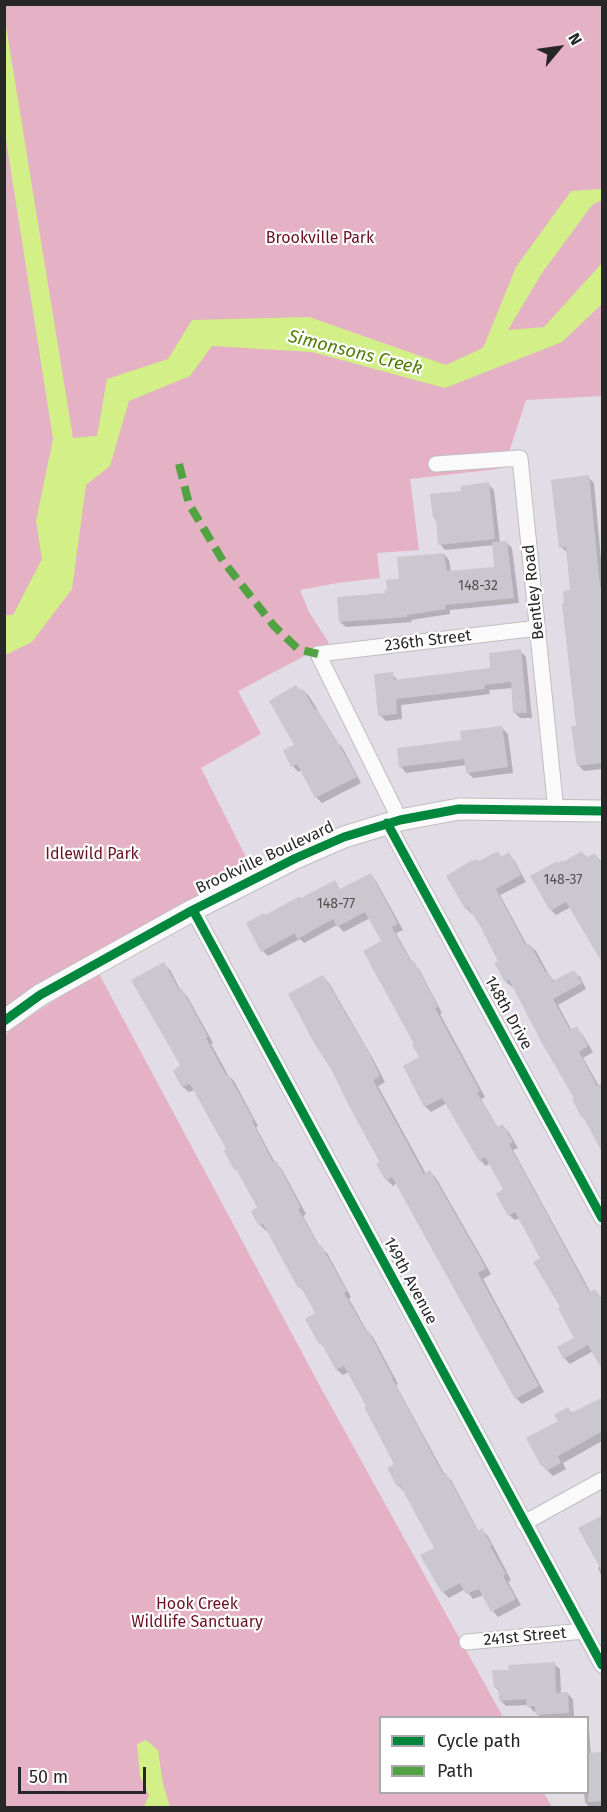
<!DOCTYPE html>
<html>
<head>
<meta charset="utf-8">
<style>
  body { margin:0 }
  #map { position:relative; width:607px; height:1812px; overflow:hidden; background:#e2dce7; font-family:"Fira Sans",sans-serif }
  canvas { display:block }
  .frame { position:absolute; inset:0; border:6px solid #272727; pointer-events:none }
  .legend { position:absolute; left:379px; top:1716px; width:210px; height:78px; box-sizing:border-box; background:#fff; border:2px solid #a9a9a9; margin:0; padding:8px 10px; list-style:none; font-size:18px; color:#272727 }
  .legend li { display:flex; align-items:center; gap:12px; height:30px }
  .legend b { width:30px; border:2px solid #a9a9a9 }
  .north { position:absolute; left:529px; top:18px; width:60px; height:60px; -webkit-text-stroke:4px #fff; paint-order:stroke; rotate:61deg; font-size:16px; font-weight:700; line-height:24px; text-align:center; color:#272727 }
  .north::after { content:''; display:block; margin:auto; width:21px; height:27px; background:#272727; clip-path:polygon(50% 0,100% 100%,50% 72%,0 100%) }
  .scale { position:absolute; left:18px; top:1767px; width:128px; height:27px; box-sizing:border-box; border:3px solid #272727; border-top:0; padding-left:8px; font-size:18px; line-height:21px; white-space:nowrap; color:#272727; -webkit-text-stroke:4px #fff; paint-order:stroke }
</style>
</head>
<body>
<div id="map">
<canvas width="607" height="1812"></canvas>
<div class="frame"></div>
<ul class="legend">
<li><b style="height:8px;background:#00873e"></b>Cycle path</li>
<li><b style="height:8px;background:#51a342"></b>Path</li>
</ul>
<div class="north">N</div>
<div class="scale">50 m</div>
</div>
<script>
const ctx = document.querySelector('canvas').getContext('2d');
ctx.lineJoin = 'round';
function fill(path, color) {
  ctx.fillStyle = color;
  ctx.fill(path, 'evenodd');
}
function stroke(path, color, width, dash) {
  ctx.strokeStyle = color;
  ctx.lineWidth = width;
  ctx.lineCap = dash ? 'butt' : 'round';
  ctx.setLineDash(dash || []);
  ctx.stroke(path);
}
function drawText(font, color, halo, rows, align = 'center') {
  ctx.font = font + ' "Fira Sans",sans-serif';
  ctx.lineWidth = 4.5;
  ctx.setLineDash([]);
  ctx.textBaseline = 'middle';
  ctx.strokeStyle = halo;
  ctx.fillStyle = color;
  for (const [text, x, y, turn = 0] of rows) {
    ctx.save();
    ctx.translate(x, y);
    ctx.rotate((+turn || 0) * Math.PI / 180);
    ctx.textAlign = isNaN(turn) ? turn : align;
    if (halo) ctx.strokeText(text, 0, 0);
    ctx.fillText(text, 0, 0);
    ctx.restore();
  }
}
fill(new Path2D(`
  M5 5H602V396L526 400 509 452 495 451 498 469 410 479 419 550 377 553 380 578 337 583 300 590 309 612 329 643 238 691 261 734 201 768 250 865 82 964 78 961 5 1007Z
  M98 972 321 1388 503 1717 380 1718V1792L544 1793 552 1807H5V1035L15 1026Z`), '#e5b1c5');
fill(new Path2D(`
  M5 20 73 438 97 436 107 379 168 359 192 320 309 317 446 365 483 348 516 267 571 191 602 189V200L592 205 542 273 508 330 544 327 602 263V304L562 342 445 388 312 352 212 346 190 376 129 401 110 466 86 485 72 589 32 642 5 655V615H13L42 559 36 521 53 439 5 133Z
  M146 1740 158 1750 163 1784 170 1807H144L149 1795 140 1776 137 1744Z`), '#d2f087');
fill(new Path2D(`
  M588 477 594 483 602 570V769L584 771 578 765 572 591 568 553 561 547Z
  M488 484 494 490 500 543H507L512 548 519 603 450 610V614L411 620 412 622 346 627 340 622 386 594 400 580 444 554 449 560 451 573 496 569 494 545 445 550 440 544 438 521 434 518 463 493Z
  M520 651 526 657 532 718H520L514 712 513 688 489 690 490 694 401 705 402 719 386 721 380 715 392 674 398 681 492 670Z
  M303 690 309 696 337 742 342 747 361 783 322 803 316 797 302 770 298 772 293 766Z
  M502 728 508 734 513 773 473 778 467 772 466 765 406 773 401 767 463 741Z
  M497 852 502 858 508 854 514 860 526 882 500 895 528 947 530 945 536 951 548 973 555 982 574 972 580 977 586 989 558 1005 572 1031 576 1028 582 1034 593 1052 583 1058 599 1086 576 1098 514 986 512 987 506 982 496 964 501 961 473 913 472 914 466 908 479 862Z
  M582 853 588 858 595 855 600 860 602 864V884L571 907 556 915 551 910 559 864 564 863Z
  M371 875 376 881 403 930 396 933 412 962 419 969 442 1013 440 1014 485 1097 481 1099 498 1128 503 1126 508 1131 518 1148 513 1150 591 1293 595 1290 602 1299V1316L593 1351 570 1364 564 1358 576 1338 542 1258 520 1218 515 1220 509 1215 505 1190 490 1163 486 1166 480 1160 447 1103 431 1112 425 1106 405 1067 421 1057 383 942 370 918 344 932 337 925 304 943 300 939 268 956 263 951 265 917 334 882 341 890Z
  M164 964 170 970 181 991 187 996 213 1043 211 1044 228 1075 234 1081 258 1126 256 1127 274 1161 281 1168 306 1214 303 1216 320 1247 327 1253 351 1297 349 1299 367 1331 373 1337 398 1384 396 1385 445 1475 451 1480 479 1532 482 1530 488 1536 511 1580 508 1582 521 1605 498 1617 493 1611 484 1595 473 1599 465 1589 449 1598 443 1592 436 1548 404 1492 399 1486 396 1464 368 1407 349 1372 343 1375 337 1370 326 1349 320 1343 317 1314 305 1293 300 1287 268 1230 266 1231 260 1225 259 1208 241 1174 235 1169 228 1150 195 1090 189 1092 183 1087 182 1066Z
  M323 977 329 983 373 1059 385 1082 378 1086 426 1174 430 1172 436 1178 491 1274 483 1279 544 1392 522 1404 516 1398 397 1183 393 1186 387 1180Z
  M602 1399V1441L563 1463 566 1469 553 1476 542 1465 560 1421 568 1409 573 1414Z
  M602 1516V1577L598 1568 600 1566Z
  M554 1664 560 1669 561 1694 567 1693 573 1699 574 1718H540L537 1711 534 1712 528 1705 506 1706 500 1700V1692L495 1687 510 1671Z
  M588 1728 589 1730 591 1754H601L602 1755V1807L590 1808 585 1802 584 1792H588Z`), '#0003');
fill(new Path2D(`
  M589 475 600 587H603V763L577 766 571 726H576L562 604 564 603 563 591 570 590 566 547 559 548 551 480Z
  M489 482 495 539 438 545 436 518H433L430 494 461 491V486Z
  M507 541 514 598 445 605 446 609 407 615V617L339 622 337 597 385 593 384 591 387 590 386 580 399 579 397 557 444 553 447 571 494 567 492 542Z
  M521 649 527 713H513L511 682 484 685 485 689 396 699 397 714 378 716 374 674 393 672 394 680 490 668 489 653Z
  M296 685 300 690 303 689 315 710 317 709 335 740 336 739 357 777 315 798 297 764 291 767 283 750 294 745 269 701Z
  M502 726 508 767 466 773 464 759 399 767 397 748 461 740 460 731Z
  M498 851 501 857 509 852 521 875 496 889 526 946 530 944 546 973 548 972 553 981 574 970 582 983 553 999 570 1030 577 1026 588 1046 579 1052 597 1086 603 1083V1154L583 1117 582 1118 572 1099 574 1098 543 1045 509 980 505 982 494 963 498 961 480 926 468 907 465 909 446 876 472 860 473 861 478 859 479 861Z
  M582 851 586 858 595 853 603 867V964L566 902 550 911 530 876 557 861 558 863 563 860V862Z
  M371 873 398 924 392 927 411 962 414 961 438 1007 435 1008 480 1091 477 1093 497 1127 503 1124 513 1142 509 1144 589 1292 595 1289 603 1302V1371L588 1345 563 1359 557 1347 574 1338 558 1308 560 1307 533 1262 540 1258 515 1212 508 1216 496 1194 503 1189 485 1157 479 1161 442 1098 424 1107 403 1066 419 1057 412 1045 414 1044 363 951 381 941 365 912 337 927 333 919 297 939 295 933 261 952 246 923 264 913 265 915 300 896 301 898 335 880 340 889Z
  M164 962 179 990 182 989 208 1037 206 1038 226 1075 228 1074 254 1120 252 1121 273 1162 276 1160 301 1208 298 1209 319 1246 321 1245 347 1291 344 1293 366 1331 368 1330 393 1378H392L443 1474 446 1473 478 1531 482 1528 492 1546H490L506 1574 503 1576 516 1599 491 1612 479 1589 466 1594 460 1583 442 1593 420 1555 434 1548 400 1485 397 1487 387 1468 394 1464 364 1407 366 1406 344 1366 336 1370 321 1343 319 1344 305 1319 315 1313 301 1287 298 1288 263 1224 259 1226 251 1212 257 1207 236 1169 234 1170 224 1151 226 1149 190 1084 182 1087 173 1071 180 1065 131 980Z
  M323 975 368 1051 380 1076 373 1080 424 1174 430 1170 486 1268 478 1273 539 1386 515 1399 392 1177 386 1181 376 1164 379 1162V1161L349 1106 331 1069 314 1043 288 994Z
  M603 1397V1431L558 1456 561 1463 546 1471 543 1465 541 1466 526 1438 558 1421 554 1415 568 1407 571 1413Z
  M603 1515V1573L578 1528Z
  M555 1662 556 1693 568 1692 569 1713 536 1715 535 1706 527 1707 526 1699 499 1701 498 1688H494L492 1670H509L508 1665Z
  M602 1752 603 1801 588 1802V1753Z`), '#cbc7ce');
const street = new Path2D(`
  M436 464 520 458 556 811
  M400 820 318 654 538 628
  M387 823 602 1218
  M193 910 602 1665
  M524 1523 602 1480
  M467 1642 584 1631`);
const secondary = new Path2D(`
  M4 1021 40 995 193 910 296 858 344 837 400 820 459 809 602 811`);
stroke(street, '#bebebf', 17);
stroke(secondary, '#bebebf', 23);
stroke(street, '#fbfafb', 15);
stroke(secondary, '#fbfafb', 21);
stroke(new Path2D(`
  M179 464 189 504 223 561 274 626 298 649 318 654`), '#51a342', 8, [15, 8]);
stroke(new Path2D(`
  M387 823 602 1218
  M193 910 602 1665
  M4 1021 40 995 193 910 296 858 344 837 400 820 459 809 602 811`), '#00873e', 9);
drawText('14px', '#525152', null, [
  ["148-32",478,586],
  ["148-37",563,880],
  ["148-77",336,904]
]);
drawText('16px', '#691222', '#fff', [
  ["Brookville Park",320,239],
  ["Idlewild Park",92,855],
  ["Hook Creek",197,1605],
  ["Wildlife Sanctuary",197,1623]
]);
drawText('16px', '#272727', '#fff', [
  ["Bentley Road",534,592,-96],
  ["236th Street",428,641,-7],
  ["Brookville Boulevard",265,858,-25],
  ["148th Drive",508,1013,61],
  ["149th Avenue",410,1281,62],
  ["241st Street",525,1637,-5]
]);
drawText('italic 18px', '#507e05', '#fff', [
  ["Simonsons Creek",355,353,14]
]);
</script>
</body>
</html>
